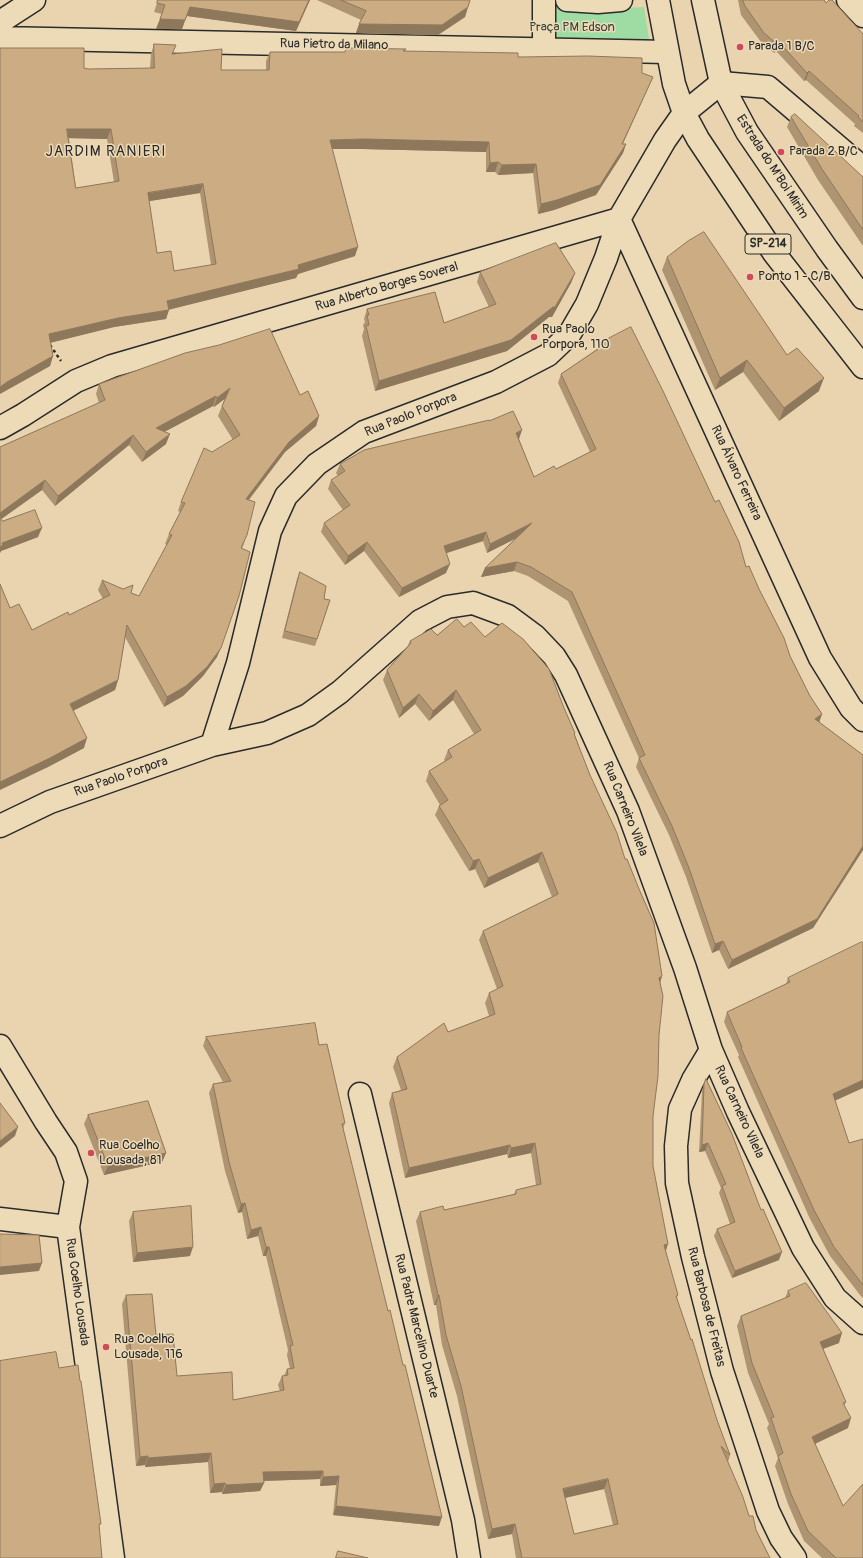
<!DOCTYPE html>
<html>
<head>
<meta charset="utf-8">
<style>
  body { margin:0 }
  canvas { display:block; background:#e9d4af }
</style>
</head>
<body>
<canvas width="863" height="1558"></canvas>
<script>
const ctx = document.querySelector('canvas').getContext('2d');
ctx.lineJoin = 'round';
function fill(path, color) {
  ctx.fillStyle = color;
  ctx.fill(path, 'evenodd');
}
function stroke(path, color, width, dash) {
  ctx.strokeStyle = color;
  ctx.lineWidth = width;
  ctx.lineCap = dash ? 'butt' : 'round';
  ctx.setLineDash(dash || []);
  ctx.stroke(path);
}
function drawText(font, color, halo, rows, align = 'center') {
  ctx.font = font + ' Pangolin,sans-serif';
  ctx.lineWidth = 3;
  ctx.setLineDash([]);
  ctx.textBaseline = 'middle';
  ctx.strokeStyle = halo;
  ctx.fillStyle = color;
  for (const [text, x, y, turn = 0] of rows) {
    ctx.save();
    ctx.translate(x, y);
    ctx.rotate((+turn || 0) * Math.PI / 180);
    ctx.textAlign = isNaN(turn) ? turn : align;
    if (halo) ctx.strokeText(text, 0, 0);
    ctx.fillText(text, 0, 0);
    ctx.restore();
  }
}
fill(new Path2D(`
  M552 6 603 9 644 7 650 44 551 50Z`), '#9fdca3');
const minor = new Path2D(`
  M567 0 598 2 621 0
  M848 0 863 16
  M0 22 34 0
  M0 38 667 52
  M544 49V0
  M619 219 820 658 851 708 863 720
  M0 428 23 415 76 381 112 366 619 219
  M212 745 238 663 270 531 286 496 317 464 364 432 496 382 548 355 569 335 587 304 606 258 619 219 665 140 684 113 721 83 768 87 863 168
  M0 826 50 802 212 745 267 733 308 715 340 692 420 621 447 607 473 603 508 616 535 636 554 656 566 675 628 811 685 968 711 1050 738 1112 803 1248 835 1298 863 1323
  M0 1046 46 1122 66 1152 76 1181 68 1227 113 1558
  M711 1050 693 1080 680 1109 676 1146 677 1183 693 1257 722 1371 768 1511 781 1538 795 1558
  M360 1094 463 1520 469 1558
  M0 1219 68 1227`);
const major = new Path2D(`
  M658 0 674 84 684 113 698 139 774 253 863 367
  M703 0 721 83 747 132 827 249 863 298`);
stroke(minor, '#2b2b2b', 25);
stroke(major, '#2b2b2b', 25);
stroke(new Path2D(`
  M50 345 61 361`), '#2b2b2b', 2.5, [3, 3]);
stroke(minor, '#eddbb8', 22);
stroke(major, '#eddbb8', 22);
fill(new Path2D(`
  M158 0H310L296 31 187 16 182 29H156L162 14 154 12Z
  M317 0H470L465 17 438 35 356 33 361 20Z
  M738 0H824L826 3 863 34V133L854 126 855 124 806 80 804 81 776 51 774 53 761 42 741 15Z
  M154 44 172 54 221 70H266V61L270 52H345L406 49 405 51 518 57 642 73 653 77 649 86 623 144H626L623 153 596 195 554 210 538 214 533 173 498 175 495 172H486V152L362 149H332L355 256 298 274 296 278 169 309 166 319 114 327 50 343 53 356 50 366 3 392 84 68 88 69 150 68 151 54ZM69 138 107 139 114 182 76 188ZM200 193 211 265 174 271 157 253 149 201Z
  M791 117 863 177V246L818 180 787 127Z
  M667 257 787 355 819 391 779 421 743 372 715 390 662 270Z
  M480 272 575 273 571 283 552 317H549L507 351 375 391 362 336 364 329 363 325 365 322 364 319 367 309 444 323 489 307 477 282Z
  M602 342 746 567 759 589 790 656 810 696 822 714 819 722 863 755V850L813 928 728 969 719 950 712 953 686 877 669 835 636 767 639 758 568 601 528 576 514 571 481 577 485 568 516 538 487 553 483 541 446 553V573L399 597 364 551 345 565 321 532 324 523 343 510 328 489 331 480 338 476 336 473 340 464 489 421 519 439 534 477 556 469 590 452 558 383 561 374 600 347Z
  M99 384 300 395 319 416 316 426 285 452 249 500 244 544 242 548 217 657 203 676 183 696 164 707 125 637 118 680 115 690 73 711 84 748 46 768 10 608 32 630 69 615 103 599 98 590 102 580 139 596 167 545 165 544 169 534 180 512 178 511 181 502 212 452 233 440 218 416 225 398 214 407 213 406 164 432 166 444 142 462 129 445 55 506 42 490 1 519 2 521 38 537 1 551 0 553V447L99 403 96 394Z
  M300 572 324 599 330 600 315 646 282 638 297 579Z
  M464 627 485 637 564 708 575 733V735L662 976 660 983 659 1035 653 1116V1166L665 1252 678 1295 677 1298 717 1420 730 1455 728 1462 749 1516 770 1558H516L512 1534 488 1539 457 1396 442 1345 436 1305H434L416 1221 420 1212 444 1210 514 1194 516 1190 536 1185 531 1153 508 1158 507 1154 405 1178 389 1103 392 1093 401 1090 393 1067 397 1057 448 1032 489 1016 485 1003 489 993 497 989 479 940 483 931 552 897 538 862 484 888 475 869 469 871 435 815 439 806 440 805 426 781 429 771 445 761 444 760 448 750 474 734 453 700 429 721 415 704 399 718 383 680 387 670 407 647 410 641 437 635ZM604 1489 613 1525 574 1534 565 1498Z
  M788 978 835 1100 849 1143 863 1139V1298L860 1295 830 1256 810 1219 738 1057 739 1055 724 1022 727 1012 786 984Z
  M206 1037 319 1045 345 1123 343 1129 439 1526 333 1515 336 1485 320 1486V1479L264 1481V1483L260 1491 222 1494V1492L210 1493 208 1462 145 1467V1465L136 1466 122 1304 126 1295 156 1335 177 1376 233 1400 280 1391 278 1385 282 1376H284L287 1369H290L287 1355 288 1350 266 1256H263L258 1236 247 1239 242 1212 238 1213 225 1171 209 1093 213 1084 223 1082 203 1046Z
  M704 1084 779 1260 732 1278 714 1236 717 1229 730 1224 719 1193 721 1188 705 1151 699 1152 702 1091Z
  M88 1115 166 1153 162 1162 104 1175 84 1124Z
  M133 1212 190 1256 133 1262 129 1221Z
  M788 1291 839 1343 823 1349 846 1402 844 1406 848 1428 815 1444 863 1558H822L804 1541 788 1504 775 1466 778 1458 767 1428 769 1424 748 1373 737 1326 741 1316 785 1298Z`), '#af9471');
fill(new Path2D(`
  M310 0 296 31 187 16 190 7Z
  M468 7 465 17 438 35 356 33 359 24Z
  M160 19 185 20 182 29H156Z
  M779 42 776 51 774 53 777 44Z
  M809 71 806 80 804 81 807 73Z
  M653 77 649 86 618 153 622 144Z
  M67 129H111L107 139 64 138Z
  M365 139 489 142 486 152 362 149H326L330 140Z
  M626 144 623 153 596 195 554 210 538 214 541 204Z
  M498 162 495 172H486L490 163Z
  M536 164 533 173 498 175 502 165Z
  M203 184 200 193 144 202 148 193Z
  M358 247 355 256 298 274 296 278 164 311 167 301 298 265Z
  M575 273 571 283 552 317H549L507 351 375 391 379 381Z
  M169 310 166 319 114 327 45 344 49 334 118 318Z
  M53 356 50 366 0 394V387L7 382Z
  M747 360 743 372 715 390 720 378Z
  M824 378 819 391 779 421 784 408Z
  M230 388 226 398 214 407 217 398Z
  M216 396 213 406 153 438 156 428Z
  M319 416 316 426 285 452 242 508 246 499 289 442Z
  M522 430 519 439 512 442 516 433Z
  M170 434 166 444 142 462 146 452Z
  M133 435 129 445 55 506 58 496Z
  M45 480 42 490 0 520V513Z
  M532 523 529 532 487 553 490 544Z
  M42 528 38 537 1 551 0 553V547L2 543Z
  M486 532 483 541 441 555 444 546Z
  M367 542 364 551 345 565 348 556Z
  M517 562 514 571 481 577 485 568Z
  M450 564 446 573 399 597 402 588Z
  M221 648 217 657 203 676 183 696 164 707 167 697Z
  M118 680 115 690 66 714 70 704Z
  M456 690 453 700 429 721 433 711Z
  M419 694 415 704 399 718 403 708Z
  M822 714 819 723 815 719Z
  M87 738 84 748 46 768 0 790V782Z
  M863 846V850L813 928 728 969 732 960Z
  M542 852 538 862 484 888 488 878Z
  M479 859 475 869 469 871 473 861Z
  M723 941 719 950 712 953 715 944Z
  M662 976 659 986V978Z
  M863 1080V1088L830 1103 833 1094Z
  M18 1127 15 1136 0 1148V1141Z
  M535 1143 531 1153 508 1158 511 1148Z
  M708 1143 705 1151 699 1152 702 1145Z
  M510 1145 507 1154 405 1178 409 1168Z
  M166 1153 162 1162 104 1175 108 1166Z
  M245 1203 242 1212 238 1213 241 1204Z
  M261 1227 258 1236 247 1239 251 1230Z
  M668 1244 665 1254 664 1245Z
  M193 1247 190 1256 133 1262 137 1253Z
  M266 1247H269L266 1256H263Z
  M782 1252 779 1260 732 1278 735 1271Z
  M42 1263 39 1271 0 1275V1267Z
  M438 1295H439L436 1305H434Z
  M842 1333 839 1343 817 1351 820 1342Z
  M851 1418 848 1428 808 1447 812 1437Z
  M211 1453 208 1462 145 1467 148 1458Z
  M148 1456 145 1465 136 1466 140 1457Z
  M323 1471 320 1479 260 1481 263 1472Z
  M339 1476 336 1485 320 1486 323 1477Z
  M608 1479 604 1489 560 1499 563 1489Z
  M225 1483 222 1492 210 1493 214 1484Z
  M264 1483 260 1491 222 1494 226 1485Z
  M336 1506 442 1517 439 1526 333 1515Z
  M515 1524 512 1534 488 1539 492 1529Z`), '#8e785c');
const building = new Path2D(`
  M158 0H309L299 22 190 7 185 20 160 19 165 5 157 3Z
  M341 0H470L468 7 442 25 359 24 366 11Z
  M743 0H824L826 3 829 0H832L863 34V122L858 117 859 116 809 71 807 73 779 42 777 44 764 33 745 6Z
  M154 44 176 45 172 54 222 49 221 70H269L270 52H345L346 48 406 49 403 51 518 53V57L588 56 642 58V73L653 77 622 144H626L600 185 557 200 541 204 536 164 502 165 498 162 490 163 489 142 365 139 330 140 358 247 298 265 299 269 167 301 169 310 118 318 49 334 53 356 7 382 0 387V48H84V68L88 69 154 68ZM67 129H111L119 181 76 188ZM203 184 216 264 174 271 171 251 157 253 148 193Z
  M795 114 863 177V230L822 169 791 117Z
  M704 232 787 355 797 348 824 378 784 408 747 360 720 378 667 257 688 241Z
  M556 243 575 273 555 307H553L511 340 379 381 366 326 369 325 367 315H369L367 309 435 292 444 323 496 304 480 272Z
  M631 327 663 391 715 502 719 500 739 542 746 567 749 566 759 589 784 638 790 656 810 696 822 714 815 719 863 755V846L817 919 732 960 723 941 715 944 689 868 672 826 639 758 645 755 572 592 531 567 517 562 485 568 532 523 490 544 486 532 444 546 450 564 402 588 367 542 348 556 324 523 350 505 331 480 345 471 340 464 364 450 489 420V421L513 411 522 430 516 433 534 477 554 466 556 469 596 449 561 374 604 345 602 342Z
  M270 329 300 395 308 391 319 416 289 442 246 499 255 502 247 535 241 548 250 552 239 596 221 648 207 667 186 686 167 697 127 625 118 680 70 704 87 738 50 758 0 782V584L10 608 19 604 32 630 68 612 69 615 110 595 102 580 123 589 133 585 131 593 139 596 172 535 169 534 185 503 181 502 204 448 212 452 240 435 222 406 230 388 217 398 216 396 156 428 170 434 146 452 133 435 58 496 45 480 0 513V447L105 400 99 384 185 353 219 345Z
  M35 510 42 528 2 543 3 545 0 547V516L2 521Z
  M300 572 326 586 324 599 330 600 317 639 285 631Z
  M457 619 464 627 471 622 485 637 502 623 523 639 549 669 564 708 575 733 574 734 590 775 617 833 625 859H627L639 889 654 923 662 976 659 978 663 996 659 1035 658 1076 653 1116V1166L668 1244 664 1245 678 1295 676 1296 691 1340 692 1339 717 1420 730 1455 721 1446 743 1497 749 1516H753L756 1530 770 1558H522L515 1524 492 1529 461 1386 446 1335 439 1295H438L420 1212 443 1206 444 1210 472 1204 516 1194V1190L541 1184 535 1143 511 1148 510 1145 409 1168 392 1093 407 1089 397 1057 444 1023 448 1032 495 1014 489 993 503 986 483 931 558 894 542 852 488 878 479 859 473 861 439 806 448 800 429 771 452 757 448 750 481 730 456 690 433 711 419 694 403 708 387 670 411 643 410 641 431 629 437 635ZM608 1479 618 1524 574 1534 563 1489Z
  M862 942 863 943V1080L833 1094 849 1143 863 1139V1285L834 1247 814 1210 741 1048 742 1047 727 1012 790 982 788 978Z
  M315 1023 319 1045 327 1044 345 1123 342 1124 388 1311 390 1310 403 1365H405L442 1517 336 1506 339 1476 323 1477V1471L263 1472 264 1483 226 1485 225 1483 214 1484 211 1453 148 1458V1456L140 1457 126 1295 152 1294 156 1335 173 1334 177 1376 232 1372 233 1400 284 1390 282 1376 288 1375 287 1369 294 1368 290 1346 293 1345 269 1247H266L261 1227 251 1230 245 1203 241 1204 229 1162 213 1084 231 1081 206 1037Z
  M706 1079 732 1134 761 1210 763 1209 782 1252 735 1271 717 1229 735 1222 722 1186 726 1184 708 1143 702 1145 704 1084Z
  M148 1101 166 1153 108 1166 88 1115Z
  M0 1103 18 1127 0 1141Z
  M191 1206 193 1247 137 1253 133 1212Z
  M0 1234 39 1235 42 1263 0 1267Z
  M806 1283 842 1333 820 1342 846 1402 843 1403 851 1418 812 1437 843 1506 863 1484V1558H836L808 1531 791 1494 778 1456 783 1453 771 1418 774 1417 752 1363 741 1316 790 1296 788 1291Z
  M56 1352 59 1368 78 1365 80 1381H81L101 1524H99L102 1558H0V1361Z
  M338 1551 368 1558H336Z`);
fill(building, '#cbac83');
stroke(building, '#8e785c', 1);
for (const [x, y, r, color] of [
  [740,47,4,"#d1495b"],
  [781,152,4,"#d1495b"],
  [750,277,4,"#d1495b"],
  [534,337,4,"#d1495b"],
  [91,1153,4,"#d1495b"],
  [106,1347,4,"#d1495b"]
]) {
  const dot = new Path2D();
  dot.arc(x, y, r, 0, 2 * Math.PI);
  ctx.fillStyle = color;
  ctx.fill(dot);
  stroke(dot, '#eddbb8', 1.5);
}
for (const [x, y, w] of [
  [768,244,46]
]) {
  const box = new Path2D();
  box.roundRect(x - w / 2, y - 10, w, 20, 3);
  ctx.fillStyle = '#eddbb8';
  ctx.fill(box);
  stroke(box, '#2b2b2b', 1);
}
drawText('bold 12px', '#2b2b2b', null, [
  ["SP-214",768,244]
]);
drawText('13px', '#3c463d', '#eddbb8', [
  ["Praça PM Edson",572,28]
]);
drawText('13px', '#2b2b2b', '#eddbb8', [
  ["Rua Pietro da Milano",334,45,1],
  ["Estrada do M'Boi Mirim",772,167,57],
  ["Rua Alberto Borges Soveral",387,287,-16],
  ["Rua Paolo Porpora",411,415,-22],
  ["Rua Álvaro Ferreira",736,473,65],
  ["Rua Paolo Porpora",121,777,-19],
  ["Rua Carneiro Vilela",625,809,68],
  ["Rua Carneiro Vilela",739,1112,65],
  ["Rua Coelho Lousada",77,1292,82],
  ["Rua Barbosa de Freitas",706,1307,76],
  ["Rua Padre Marcelino Duarte",416,1326,76]
]);
drawText('13px', '#2b2b2b', '#eddbb8', [
  ["Parada 1 B/C",748,47],
  ["Parada 2 B/C",789,152],
  ["Ponto 1 - C/B",758,277],
  ["Rua Paolo",542,330],
  ["Porpora, 110",542,345],
  ["Rua Coelho",99,1146],
  ["Lousada, 81",99,1161],
  ["Rua Coelho",114,1340],
  ["Lousada, 116",114,1355]
], 'left');
ctx.letterSpacing = '1px';
drawText('15px', '#2b2b2b', '#eddbb8', [
  ["JARDIM RANIERI",106,152]
]);
ctx.letterSpacing = '0px';
</script>
</body>
</html>
